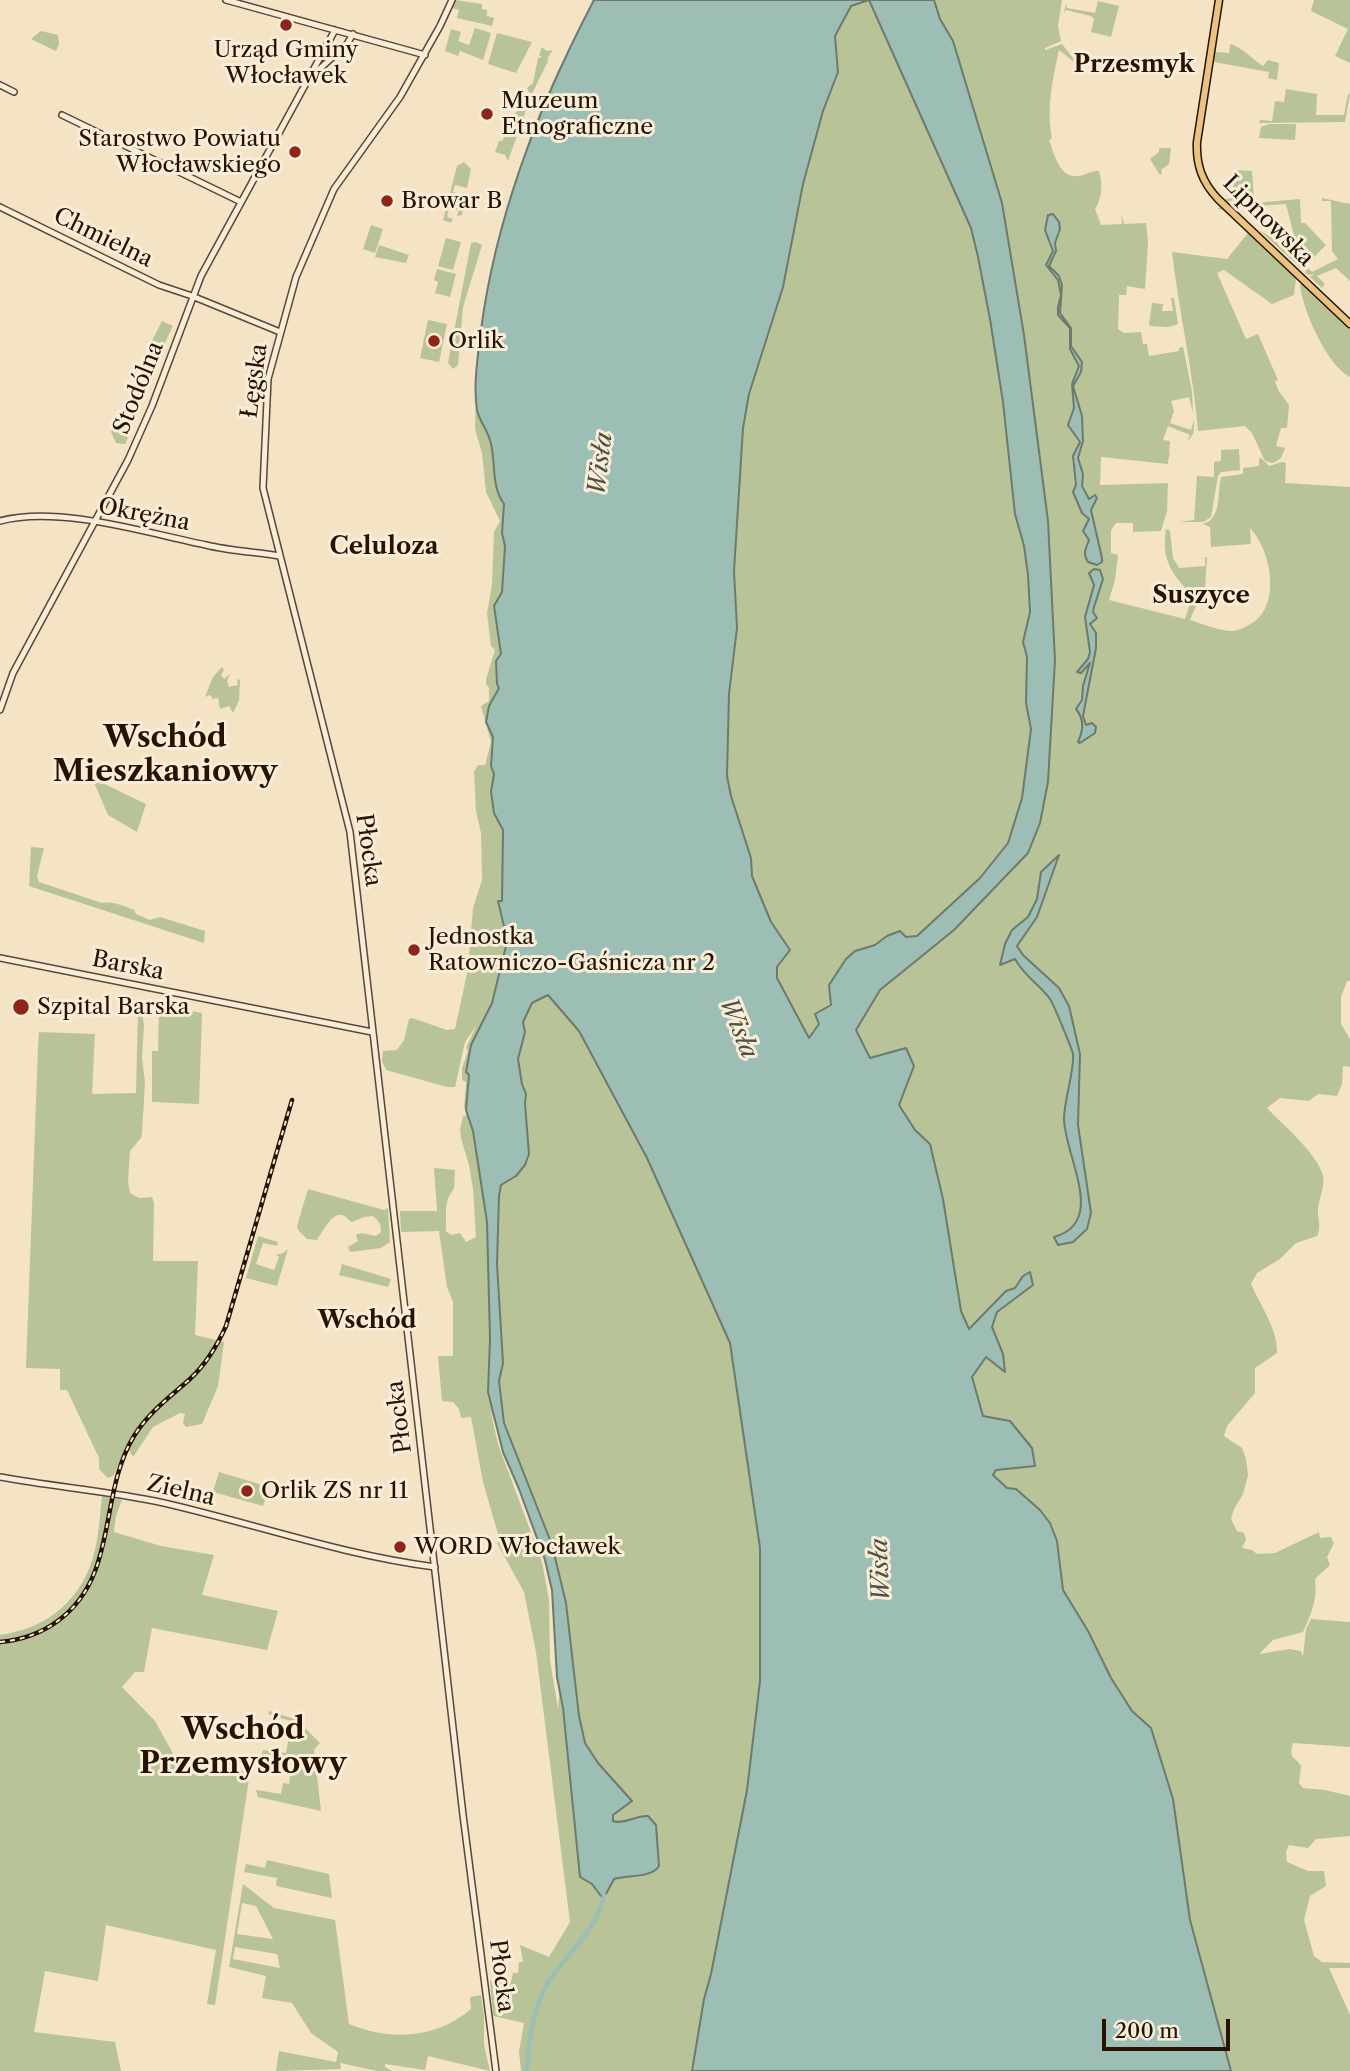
<!DOCTYPE html>
<html>
<head>
<meta charset="utf-8">
<style>
  body { margin:0 }
  #map { position:relative; width:1350px; height:2071px; overflow:hidden; background:#f4e3c5; font-family:"Libre Caslon Text",serif }
  canvas { display:block }
  .scale { position:absolute; left:1102px; top:2019px; width:128px; height:32px; box-sizing:border-box; border:4px solid #271302; border-top:0; padding-left:9px; font-size:21px; line-height:24px; white-space:nowrap; color:#271302; -webkit-text-stroke:5px #f8edd9; paint-order:stroke }
</style>
</head>
<body>
<div id="map">
<canvas width="1350" height="2071"></canvas>
<div class="scale">200 m</div>
</div>
<script>
const ctx = document.querySelector('canvas').getContext('2d');
ctx.lineJoin = 'round';
function fill(path, color) {
  ctx.fillStyle = color;
  ctx.fill(path, 'evenodd');
}
function stroke(path, color, width, dash) {
  ctx.strokeStyle = color;
  ctx.lineWidth = width;
  ctx.lineCap = dash ? 'butt' : 'round';
  ctx.setLineDash(dash || []);
  ctx.stroke(path);
}
function drawText(font, color, halo, rows, align = 'center') {
  ctx.font = font + ' "Libre Caslon Text",serif';
  ctx.lineWidth = 6;
  ctx.setLineDash([]);
  ctx.textBaseline = 'middle';
  ctx.strokeStyle = halo;
  ctx.fillStyle = color;
  for (const [text, x, y, turn = 0] of rows) {
    ctx.save();
    ctx.translate(x, y);
    ctx.rotate((+turn || 0) * Math.PI / 180);
    ctx.textAlign = isNaN(turn) ? turn : align;
    if (halo) ctx.strokeText(text, 0, 0);
    ctx.fillText(text, 0, 0);
    ctx.restore();
  }
}
fill(new Path2D(`
  M455 0 482 4V9L487 10V16L494 18 492 26 457 18 459 10 452 8Z
  M593 0H1062L1058 26 1061 41 1045 48V50L1062 44 1080 67 1059 50C1053 78 1046 109 1052 138L1049 140C1055 156 1060 182 1083 175 1090 173 1091 171 1099 171 1103 183 1102 199 1095 209L1101 225 1122 224 1121 213 1124 224 1146 223 1148 242 1145 289 1127 286 1126 295H1119L1118 329 1124 333 1141 332 1143 344H1147L1149 356 1179 351V348L1183 347 1192 391 1193 413 1189 397 1171 401 1174 411 1170 423 1191 430 1194 420C1194 429 1195 435 1187 441L1190 435 1168 426 1163 440 1170 441 1169 455 1180 445C1173 451 1168 454 1168 464L1101 457 1100 485 1168 483 1167 511 1161 531 1133 532V523H1116L1111 530V553L1118 555 1115 580 1109 600 1185 619 1192 598 1213 591 1233 589V593C1202 595 1202 591 1190 620 1203 624 1219 631 1232 631 1237 631 1243 628 1247 626 1283 610 1272 551 1250 528L1251 544 1211 547 1210 527 1203 524C1222 519 1217 493 1221 477L1243 474V468L1259 466V459L1261 458 1269 466 1282 462 1286 463 1285 483 1350 487V981H1347L1341 997V1024L1350 1039V1067L1343 1066 1342 1084 1337 1096 1318 1094 1309 1101 1280 1098 1267 1108C1283 1125 1318 1154 1323 1176 1325 1186 1319 1199 1318 1209 1317 1219 1322 1226 1317 1236L1296 1243 1280 1259 1257 1273 1251 1284C1260 1305 1278 1329 1277 1353L1255 1368V1393L1227 1426 1224 1436 1242 1448 1246 1459 1248 1475 1243 1494 1234 1509 1231 1519 1237 1531 1244 1533 1246 1539 1242 1548 1252 1550 1257 1554 1275 1553 1319 1532 1320 1538 1331 1537 1334 1543 1327 1557 1330 1565 1315 1579C1318 1598 1311 1615 1303 1632L1273 1640 1259 1654 1289 1649 1301 1651 1303 1657 1306 1629 1311 1619 1350 1622V1747L1293 1743C1288 1759 1295 1756 1301 1766L1299 1783 1303 1788 1325 1790 1350 1796V1836L1316 1839 1308 1848 1289 1845 1286 1852 1287 1862 1308 1871H1324L1326 1886 1310 1896 1304 1920 1314 1956 1322 1962 1350 1963V1968H1329L1350 2015V2071H521L519 2051 524 2023 493 2016 490 1981 511 1982 513 1973H518L519 1962H523L520 1945 549 1957 570 1922 536 1652 524 1592 497 1543 500 1541 483 1482 471 1417 461 1418 459 1409 453 1402 442 1401 438 1356H453V1302L447 1287 439 1231 401 1232 400 1211H437L434 1168 455 1170 454 1188 448 1198 446 1208V1231L451 1235 460 1233 466 1242 476 1237 473 1189 469 1165 461 1138 460 1130 463 1116 467 1115 464 1107 466 1082 462 1080V1068L468 1051 466 1048 476 1026 465 1042 455 1087H447L386 1070 382 1061 383 1051 397 1050 404 1040 409 1019 412 1018 447 1030 455 1029 468 969 473 908 482 880 481 833 476 811 474 772 478 765H485L491 742 481 706 489 701V688L486 684V679L495 650 491 646 487 613 492 585 494 532 500 521 486 492 482 453 475 429 477 356 482 317 501 236 531 133 554 79ZM490 1409 508 1463 526 1503 529 1520 540 1541 556 1600 561 1676 558 1709 550 1660 549 1600 542 1562 498 1444Z
  M1314 0H1350V63L1335 56 1348 29 1311 11Z
  M1098 1 1119 6 1111 37 1091 32 1094 19 1091 16 1066 10 1064 13 1066 3 1067 8 1095 13Z
  M475 28 491 33 483 60 460 51 458 56 445 51 451 29 461 32 458 41 469 45Z
  M41 31 58 35 59 44 56 51 31 39Z
  M497 33 532 42 516 73 488 64Z
  M1230 44C1242 47 1252 59 1263 66L1268 60 1279 63 1277 80 1268 78 1269 72 1214 62 1215 52 1229 53Z
  M542 47 547 51 553 50 548 57V61L531 96 527 88 533 83 538 58 542 57 539 55Z
  M1286 89 1317 94 1316 115H1344L1348 94H1350L1345 122 1259 123 1260 120 1272 121 1275 101 1284 102Z
  M529 102 508 161 505 155 495 152 499 141H502L506 135 503 131 506 127H509L511 119H514L513 116 523 104Z
  M1269 124H1296L1295 140 1259 138 1261 127Z
  M1159 148H1171L1169 164 1161 170 1162 173 1160 175 1150 159 1159 152Z
  M464 162 471 169 467 188 455 185 453 192 465 195 462 215 457 216 459 210 449 208 447 217 453 219 451 223 443 220 457 166Z
  M1233 170 1252 171 1254 199 1227 201 1225 199 1234 198Z
  M1322 198 1350 204V281L1336 268 1317 276 1325 284 1322 288 1310 277 1314 274 1308 275 1305 272 1308 268 1312 272 1338 259 1332 251 1331 201H1322Z
  M1300 199 1301 223H1305L1326 245 1302 269 1259 230 1271 237 1287 252 1295 239 1286 204 1256 206 1255 203Z
  M1219 207 1227 211 1296 278 1294 295 1272 304 1224 270 1217 273 1246 339 1258 334 1278 380 1275 381 1278 390 1289 405 1287 428H1281L1276 446 1285 448 1281 458 1273 463 1265 461 1252 433 1245 426 1198 431C1193 371 1179 312 1172 252L1227 259 1248 233 1223 210 1218 209Z
  M371 225 383 229 375 253 363 249Z
  M446 238 461 242 453 270 438 266Z
  M476 242 482 245 463 307 458 365 453 369 448 363 471 243Z
  M379 245 409 255 406 263 375 257Z
  M437 269 456 274 450 297 435 293 438 282 434 280Z
  M1300 284H1303L1350 328V377C1327 366 1302 309 1300 284Z
  M1171 298H1174L1178 324 1168 327 1151 326 1149 325 1152 303 1163 304 1162 311H1173Z
  M428 320 447 324 439 362 420 358Z
  M162 321 173 326 162 349 151 343Z
  M120 418 127 421 131 431 125 444 116 443 111 432 116 420Z
  M1239 449 1240 470 1221 472 1218 476 1211 517 1203 522H1179L1194 520 1197 476 1214 477V462L1221 461V450Z
  M1166 529 1170 531 1173 558 1179 568 1205 566V557H1207L1205 590 1193 593 1188 591C1169 570 1162 558 1166 529Z
  M222 667 224 670 221 675 224 679 230 674 227 681 229 687 238 685 237 679 240 680 239 700 233 713 229 706 220 709 218 698 213 699 210 695 205 697 213 677Z
  M92 778 146 804 137 832 108 815Z
  M31 847 44 848 37 876 39 882 102 903C114 901 123 906 134 910L136 914 150 920 160 917 205 931 204 943 29 886Z
  M159 1005 202 1013 199 1104 152 1102V1051H158Z
  M138 1008 142 1011 144 1026 142 1057 145 1083 142 1133 141 1138 130 1151 128 1181 130 1193 139 1198 152 1197 154 1203 153 1261H198L195 1335 224 1342 218 1386 202 1424 186 1427 183 1423 185 1414 180 1413 153 1427 133 1457 126 1446 114 1475 108 1478 99 1469V1458L67 1390H60V1369L26 1368 38 1047 39 1032 95 1034 92 1094 136 1093Z
  M308 1189 384 1210 388 1208 390 1242 381 1248 350 1252 348 1247 358 1241 356 1235 361 1233 376 1236 381 1232C381 1224 379 1221 373 1216L364 1217 352 1222C348 1220 346 1216 342 1215 332 1212 321 1234 317 1240L307 1239 298 1230 297 1226Z
  M258 1236 278 1242 277 1246 263 1243 256 1264 274 1270 279 1257 276 1255 283 1253 288 1249 277 1286 246 1278Z
  M342 1264 391 1279 388 1287 339 1275Z
  M219 1472 269 1487 263 1506 213 1492Z
  M102 1496 122 1500 116 1516 114 1532 161 1546 214 1555 202 1595 278 1611 267 1650 152 1628 144 1672H135L122 1687 155 1721 176 1759 250 1772 215 2005 207 2004 216 1950 106 1925 98 1981 45 1971 34 2032 115 2042 121 2071H0V1635C49 1628 83 1599 95 1550 99 1533 100 1514 102 1496Z
  M270 1711 297 1720 320 1743 314 1750 321 1811 258 1797 256 1790 281 1794 283 1783 289 1784 292 1763 271 1758 270 1762 260 1760 263 1750 286 1753 290 1731 305 1733 297 1723 268 1714Z
  M267 1860 329 1874 332 1898 276 1886 277 1878 244 1872 246 1864 265 1868Z
  M243 1884 274 1908 335 1920 349 2024C390 2041 436 2039 471 2009L470 1997 481 1995 484 2016V2045L490 2071 428 2056 425 2070 385 2064V2067L392 2071H377L340 2063 341 2069 276 2071 279 2051 336 2062 338 2052 311 2033 292 2003 262 1998 266 1976 229 1967ZM242 1903 256 1906 273 1939 237 1934ZM235 1947 277 1954 280 1968 233 1959Z`), '#b8c497');
const water = new Path2D(`
  M594 0H934L940 19 953 41 1002 203 1024 335 1048 521 1055 660 1048 782 1040 823 1028 853 954 930 880 990 856 1030 870 1058 906 1048 914 1066 899 1105 915 1130 930 1144 943 1199 961 1311 969 1329 1006 1291 1015 1288 1023 1276 1030 1272 1033 1285 997 1312 992 1327 1003 1354 1005 1372 986 1357 972 1377 983 1416 1010 1421 1032 1448 1035 1466 996 1470 993 1475 1007 1488 1016 1489 1040 1510 1050 1523 1057 1541 1063 1590 1088 1631 1111 1678 1132 1711 1151 1728 1173 1799 1190 1920 1231 2071H692L704 1999 711 1974 747 1790 760 1681V1548L730 1343 647 1158 579 1031 548 995 532 1003 523 1022 525 1032 518 1059 522 1084 526 1094 525 1104 529 1154 525 1165 516 1176 501 1185 499 1196 497 1264 503 1363 499 1381 504 1423 552 1545 566 1603 579 1716 585 1743 598 1763 632 1801 613 1815V1821C624 1825 636 1815 648 1816L656 1825 659 1866C652 1878 628 1875 614 1879L606 1894 601 1896 592 1884 580 1877 563 1708 557 1677 552 1590 545 1560 519 1489 503 1452 488 1392 490 1339 487 1222 473 1131 466 1110 469 1075 466 1072 471 1045 492 1003 506 946V935L498 901H502L503 830 494 813 491 792 494 774 491 766 493 737 486 722 489 706 499 688 497 684 496 661 501 654 494 606 502 592 505 546 502 533 504 504C491 486 496 465 491 444 489 432 479 421 477 410 473 384 478 356 481 330 496 214 540 103 594 0ZM869 0 971 228 978 257 990 319 1003 402 1015 514 1024 546 1028 575 1030 612 1023 642 1027 657 1026 703 1031 729 1022 798 1008 843 980 878 917 936 906 937 900 931 887 936 875 945 855 951 846 959 829 985 831 1005 815 1014 819 1024 809 1038 777 978V967L790 950 771 922 752 876 751 858 731 796 727 776 729 694 737 628 734 571 743 428 749 394 783 287 803 184 823 111 838 72 835 36 851 6Z
  M1053 214 1059 222 1060 229 1055 243 1056 251 1049 266 1059 276 1062 285 1060 313 1071 328V346L1082 362 1081 372 1073 386 1082 416 1083 441 1078 458 1083 474 1082 486 1089 499 1095 495 1097 498 1091 510 1102 558V562L1097 565 1088 562C1082 553 1086 549 1089 540L1083 531 1089 519 1082 513 1073 492 1076 485 1073 456 1080 442 1068 425 1074 408 1072 384 1079 366 1070 349V328L1058 315V307L1061 295 1058 280 1046 265 1053 251 1045 230 1048 215Z
  M1094 569 1100 570 1103 579 1094 607 1093 612 1097 618 1090 624 1096 633V648L1083 716 1086 725 1092 723 1096 727 1095 733 1080 743 1078 742C1083 730 1085 720 1076 709L1082 700 1083 686 1090 663 1081 673 1077 672 1088 659 1090 652 1085 617 1094 585 1089 573Z
  M1059 855 1037 917 1017 946 1023 955 1059 988 1069 1006 1080 1054 1078 1125 1091 1213 1087 1229 1073 1242 1058 1245 1054 1237C1108 1222 1064 1156 1064 1118 1064 1101 1075 1068 1073 1054 1072 1049 1053 1003 1050 999 1039 984 1025 977 1015 959L1000 965 1005 944 1012 930 1028 917 1037 899 1041 872Z`);
fill(water, '#9cbeb5');
stroke(water, '#6d7a6d', 2);
stroke(new Path2D(`
  M527 2071C528 2042 533 2007 549 1981 566 1954 599 1928 604 1895`), '#9cbeb5', 4.5);
const minor = new Path2D(`
  M226 0 425 55
  M452 0 440 26 400 97 334 189 296 277 268 379 263 488 350 832 463 1815 496 2071
  M314 74 347 44 353 34
  M0 85 14 92
  M62 115 241 202
  M0 207 159 285 192 296 280 332
  M0 521C58 505 147 533 206 545 230 551 256 552 280 556
  M0 710 13 673 128 460 152 406 201 276 335 30
  M0 958 372 1032
  M0 1477C54 1487 110 1491 164 1503 255 1524 342 1555 435 1567`);
const major = new Path2D(`
  M1219 0 1197 142C1196 165 1202 182 1218 199L1350 324`);
stroke(minor, '#5a4733', 8);
stroke(major, '#271302', 9);
stroke(minor, '#f8edd9', 5);
stroke(major, '#eac282', 6);
const rail = new Path2D(`
  M0 1642C22 1640 42 1633 59 1620 119 1575 98 1495 134 1436 149 1412 170 1397 190 1379 206 1364 217 1346 226 1326L292 1100`);
stroke(rail, '#271302', 4.5);
stroke(rail, '#f8edd9', 2, [5]);
for (const [x, y, r, color] of [
  [286,25,7,"#8f2418"],
  [487,114,7,"#8f2418"],
  [295,152,7,"#8f2418"],
  [387,201,7,"#8f2418"],
  [434,341,7,"#8f2418"],
  [414,950,7,"#8f2418"],
  [21,1007,9,"#8f2418"],
  [247,1491,7,"#8f2418"],
  [400,1547,7,"#8f2418"]
]) {
  const dot = new Path2D();
  dot.arc(x, y, r, 0, 2 * Math.PI);
  ctx.fillStyle = color;
  ctx.fill(dot);
  stroke(dot, '#f8edd9', 2.5);
}
drawText('23px', '#271302', '#f8edd9', [
  ["Urząd Gminy",286,50,"center"],
  ["Włocławek",286,76,"center"],
  ["Muzeum",501,101],
  ["Etnograficzne",501,127],
  ["Starostwo Powiatu",281,139,"right"],
  ["Włocławskiego",281,165,"right"],
  ["Browar B",401,201],
  ["Orlik",448,341],
  ["Jednostka",428,937],
  ["Ratowniczo-Gaśnicza nr 2",428,963],
  ["Szpital Barska",37,1007],
  ["Orlik ZS nr 11",261,1491],
  ["WORD Włocławek",414,1547]
], 'left');
drawText('23px', '#271302', '#f8edd9', [
  ["Lipnowska",1268,221,45],
  ["Chmielna",103,238,26],
  ["Łęgska",255,381,-82],
  ["Stodólna",139,388,-68],
  ["Okrężna",144,515,11],
  ["Płocka",368,850,82],
  ["Barska",128,966,11],
  ["Płocka",400,1417,-97],
  ["Zielna",181,1491,13],
  ["Płocka",501,1976,83]
]);
drawText('bold 24px', '#271302', '#f8edd9', [
  ["Przesmyk",1134,65],
  ["Celuloza",384,547],
  ["Suszyce",1201,596],
  ["Wschód",367,1321]
]);
drawText('italic 24px', '#504f41', '#f8edd9', [
  ["Wisła",601,464,-83],
  ["Wisła",738,1028,68],
  ["Wisła",881,1570,-92]
]);
drawText('bold 30px', '#271302', '#f8edd9', [
  ["Wschód",165,738],
  ["Mieszkaniowy",165,772],
  ["Wschód",243,1730],
  ["Przemysłowy",243,1764]
]);
</script>
</body>
</html>
